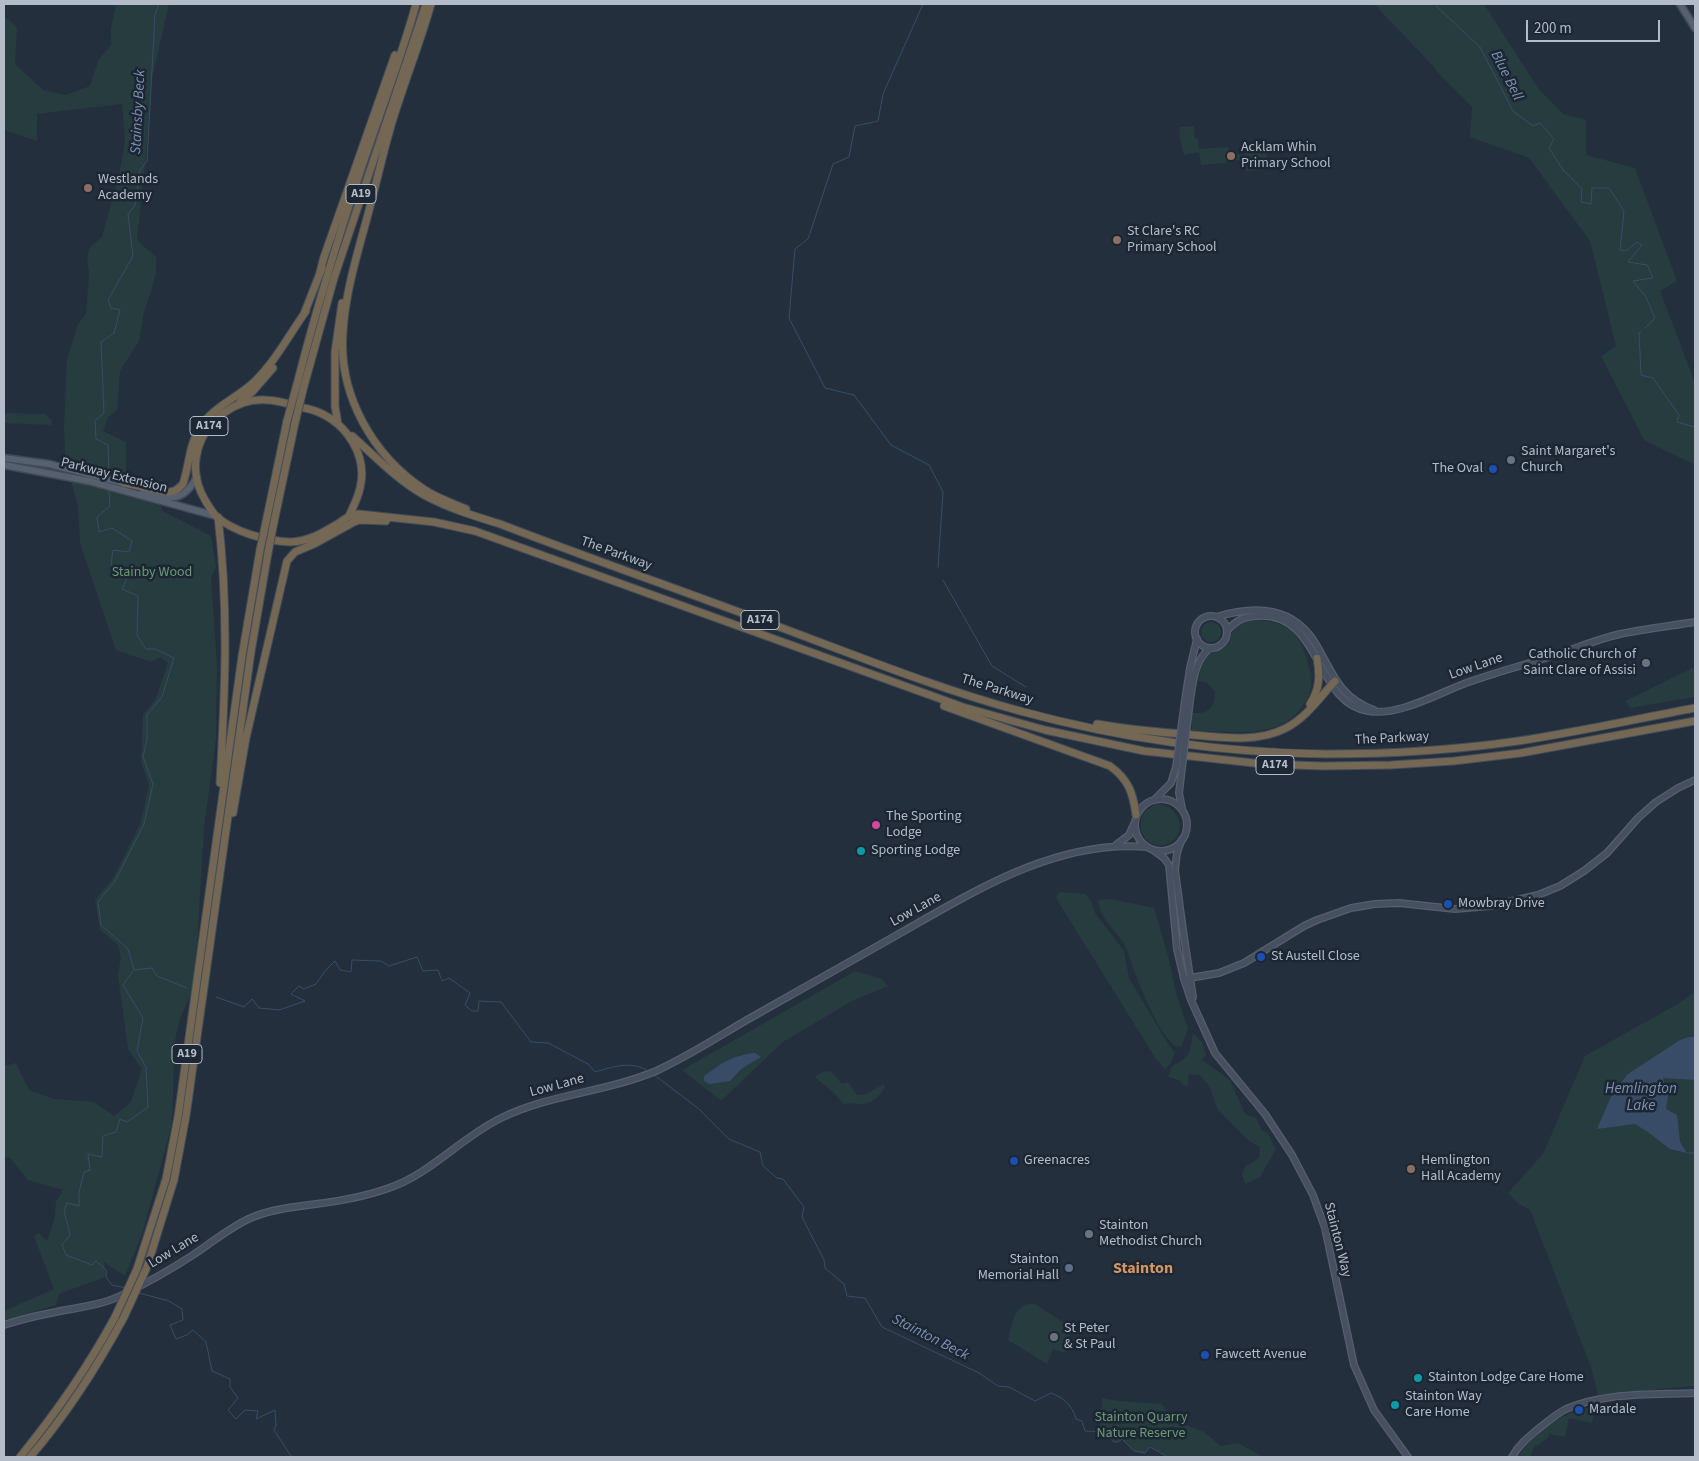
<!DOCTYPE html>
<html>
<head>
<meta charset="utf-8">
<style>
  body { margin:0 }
  #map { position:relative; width:1699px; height:1461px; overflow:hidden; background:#242f3e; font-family:"Source Sans 3",sans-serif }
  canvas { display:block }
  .frame { position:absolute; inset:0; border:5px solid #b4bcc9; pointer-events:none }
  .scale { position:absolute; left:1526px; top:20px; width:134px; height:22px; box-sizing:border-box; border:2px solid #b4bcc9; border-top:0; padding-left:6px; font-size:15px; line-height:18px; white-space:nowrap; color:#b4bcc9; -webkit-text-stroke:4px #1d2633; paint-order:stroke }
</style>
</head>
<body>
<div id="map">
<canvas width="1699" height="1461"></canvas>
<div class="frame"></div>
<div class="scale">200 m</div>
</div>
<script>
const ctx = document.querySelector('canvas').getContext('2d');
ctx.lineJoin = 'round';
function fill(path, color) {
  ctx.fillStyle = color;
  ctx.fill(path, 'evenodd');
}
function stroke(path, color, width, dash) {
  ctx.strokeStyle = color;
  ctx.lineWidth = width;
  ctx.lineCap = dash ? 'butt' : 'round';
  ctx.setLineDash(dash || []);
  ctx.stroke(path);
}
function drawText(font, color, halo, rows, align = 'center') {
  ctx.font = font + ' "Source Sans 3",sans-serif';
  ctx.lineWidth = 5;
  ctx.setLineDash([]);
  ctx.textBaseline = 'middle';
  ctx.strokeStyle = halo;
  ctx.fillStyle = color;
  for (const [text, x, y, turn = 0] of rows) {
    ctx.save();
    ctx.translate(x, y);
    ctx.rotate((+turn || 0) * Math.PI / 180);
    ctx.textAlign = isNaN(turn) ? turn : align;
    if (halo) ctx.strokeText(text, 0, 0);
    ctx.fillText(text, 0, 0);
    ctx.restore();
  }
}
fill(new Path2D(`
  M116 4H169L151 82 146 155 137 240 156 257V271L152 289 144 312 139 341 120 371 117 410 108 417 103 431 126 442V477L163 481 161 510 211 536 216 567 211 578 217 665 216 739 204 828 197 946 193 981 191 994 180 1018 174 1045 173 1102 171 1128 143 1231 125 1276 104 1262 105 1277 59 1294 56 1305 4 1321V1311L54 1289 34 1236 39 1233 47 1241 54 1220 56 1202 63 1190 28 1180 10 1158 4 1157V1066L16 1063 29 1090 54 1099 94 1102 114 1116 131 1102 142 1069 128 1049 118 975 121 957 118 945 100 930 95 900 114 877 141 822 149 785 141 762 143 715 155 700 168 663 161 657 151 662 116 650 80 543 78 507 65 457 64 425 67 359 78 324 86 314 89 274 87 257 90 247 102 237 119 175 125 141 122 104 37 114V141L4 130V19H8L17 28 15 64 43 90 66 95 90 86 99 59 111 45V29Z
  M1374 4H1484L1538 88 1563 114 1586 120V155L1635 168 1677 281 1660 291 1695 383V465L1644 440 1601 356 1616 346 1590 241 1529 158 1470 137 1472 107 1436 71V69Z
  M1194 126 1195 139H1198L1199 149 1228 147 1229 155 1246 154V149L1266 147 1268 169 1246 171 1245 160 1227 161 1226 163 1201 165 1199 152 1184 155 1180 140 1179 127Z
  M4 413 44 414 52 420 51 425 4 423Z
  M1258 620C1270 621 1281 623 1291 630 1303 640 1313 672 1311 687 1309 701 1296 717 1284 723 1257 737 1222 731 1192 730V713C1210 714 1214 708 1215 692L1207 683 1198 681 1202 665 1209 653C1217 651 1226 649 1229 642 1231 638 1231 634 1233 630 1239 622 1249 621 1258 620Z
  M1201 632a10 10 0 1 1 20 0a10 10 0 1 1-20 0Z
  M1695 667V697L1630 708 1625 701Z
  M1156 804C1170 804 1184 817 1179 832 1174 847 1154 850 1145 838 1139 829 1140 821 1144 812Z
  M1059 892 1085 894 1091 901 1095 913 1124 951 1129 978 1168 1044 1175 1052 1171 1063 1165 1069 1156 1059 1056 898Z
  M1111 899 1154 908 1168 956 1176 993 1188 1029 1181 1047 1174 1046C1155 1026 1145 997 1134 971 1131 962 1128 950 1123 942 1113 927 1100 919 1098 900Z
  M855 971 882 979 888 986 852 1001 783 1042 721 1101 682 1070Z
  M1695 991V1386L1598 1395 1591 1367 1530 1210 1519 1204 1508 1193 1543 1154 1585 1056 1681 1002Z
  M1193 1033 1202 1042 1206 1055 1202 1060 1230 1080 1245 1114 1256 1118 1261 1129 1268 1134 1276 1149 1260 1177 1245 1184 1242 1174 1245 1167 1259 1158 1260 1147 1249 1141 1218 1110 1209 1086 1200 1075 1189 1074 1188 1085 1184 1086 1179 1080 1168 1077 1172 1066C1191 1057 1190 1052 1193 1033Z
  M831 1071 842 1084 848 1082 857 1095C872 1095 872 1088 885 1085 882 1096 872 1104 860 1104 854 1104 849 1102 844 1105L836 1095 815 1077 822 1072Z
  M1029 1304H1035L1072 1328 1067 1350 1064 1353 1053 1349 1047 1364 1008 1340C1012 1326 1013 1307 1029 1304Z
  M1102 1398 1118 1401 1162 1404 1173 1420 1204 1432 1221 1446 1238 1443 1263 1457H1168L1150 1447 1145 1453 1134 1451 1122 1439 1118 1442H1114L1100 1430Z
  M1600 1403H1605L1608 1413 1588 1408Z
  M1587 1408 1594 1412 1592 1423 1569 1418 1565 1437 1549 1434 1548 1438 1538 1445H1535L1530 1457H1518C1529 1439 1546 1424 1564 1416 1571 1412 1579 1411 1587 1408Z`), '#263c3f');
fill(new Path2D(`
  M1689 1037H1695V1080L1663 1078 1668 1096 1666 1109 1677 1115 1680 1142 1687 1153 1670 1149 1648 1132 1635 1124 1597 1129 1613 1092 1628 1074 1680 1040Z
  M755 1053 761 1057 741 1069 730 1081 710 1084 704 1081V1076C724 1062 731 1056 755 1053Z`), '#394c67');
stroke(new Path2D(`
  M923 4 883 94 878 121 855 126 849 157 833 164 808 239 795 249 789 318 825 388 854 395 891 445 929 465 943 492 938 567
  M1434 4 1480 47 1513 111 1533 126 1540 123 1554 139 1549 148 1563 170 1582 189 1581 202 1591 204 1592 188H1609L1624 211 1620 250 1626 251 1637 242 1642 245 1628 262 1647 265 1653 278 1633 281 1646 297 1655 318 1645 328
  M1641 331 1639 333 1641 375 1653 378 1679 415 1677 422 1695 427
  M109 477 108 445 96 439 95 421 104 413 101 342 114 333 120 310 111 308 108 300 133 256 128 214 135 205 140 170 147 161 155 14 159 4
  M109 491 110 506 97 517 99 532 112 528 132 541 129 552 113 550 111 565 131 570 122 589 138 596 137 635 146 649H155L174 658 162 697 147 715V740L143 757 153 784 144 824 115 881 98 902 101 925 128 949 134 970
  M943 580 992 666 1026 687
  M134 970 152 968 157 976 187 988
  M216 997 244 1007 252 999 259 1008 279 1010 305 1001 291 994 299 986 304 989 316 984 325 971 335 961 340 970 351 972 352 960 381 961 389 966 417 957 423 971 438 970 442 981 449 978 470 993 465 1005 472 1011H478L479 1001 501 1002 531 1042 548 1043 588 1064 595 1072C613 1067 631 1060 648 1071
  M653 1074 699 1109 729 1139 760 1152 763 1166 777 1178 783 1179 804 1207 802 1217 824 1260 825 1268 844 1284 847 1296 865 1298 882 1327 979 1373 998 1386 1009 1387 1035 1401 1051 1393C1064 1398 1072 1405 1076 1419L1082 1421 1085 1431 1103 1432 1114 1442H1118L1122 1439 1134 1451 1145 1453 1150 1447 1168 1457
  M1687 1153H1695
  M126 1288 112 1285 106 1277V1270L96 1261 92 1265 66 1255 62 1245 70 1235 64 1211 67 1203 79 1206V1192L84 1172 90 1170 88 1154 102 1157 103 1136 116 1132 120 1119 127 1122 148 1107 146 1067 137 1051 143 1018 123 985 133 971
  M139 1293 169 1301 182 1309 183 1320 170 1325 176 1339 187 1335 193 1330 206 1342 212 1371 230 1379V1387L238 1398 228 1410 236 1419 245 1410 258 1411 256 1419 275 1410 276 1425 274 1430 291 1456 289 1457`), '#394c67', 1);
const secondary = new Path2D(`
  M1195 632a16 16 0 1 1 32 0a16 16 0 1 1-32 0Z
  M1216 617C1256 605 1294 606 1317 646 1333 674 1340 698 1374 710
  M1227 631C1235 621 1243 617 1256 616 1323 611 1313 702 1368 711 1400 717 1441 691 1472 681 1500 671 1528 664 1555 655 1577 648 1598 639 1620 634 1645 629 1670 626 1695 622
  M1185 700 1190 668 1197 639
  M1190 701C1193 682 1194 661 1210 648
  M1135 825a26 26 0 1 1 52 0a26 26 0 1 1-52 0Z
  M1154 800 1171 783 1176 767
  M1182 808 1179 793 1182 768
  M1182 839 1177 853 1175 870 1183 930 1193 997
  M1116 845 1129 835 1134 824
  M1153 850 1164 858 1169 865 1177 949 1184 979 1191 1000 1215 1053 1265 1114 1292 1155 1313 1195 1325 1228 1354 1365 1374 1410 1408 1457
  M1184 979 1219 973 1244 963 1304 926 1317 920 1351 908 1375 904 1399 903 1455 909 1490 906 1538 895 1560 886 1584 871 1607 853 1638 818 1656 802 1678 788 1695 780
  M4 1325C19 1320 35 1316 51 1313 74 1308 99 1306 120 1296 145 1284 170 1270 193 1255 213 1242 231 1226 253 1217 273 1209 295 1207 316 1204 340 1201 363 1197 386 1189 430 1175 460 1138 501 1118 550 1094 606 1092 656 1071 687 1057 716 1038 745 1021 796 992 846 964 897 935 973 892 1056 839 1147 847
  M1512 1457C1519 1445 1527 1438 1538 1429 1547 1422 1556 1414 1566 1409 1604 1392 1654 1395 1695 1393`);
const primary = new Path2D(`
  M1680 4 1695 28
  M4 458 49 464 127 484
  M4 465 89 481 216 516
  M143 490C170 498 181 505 197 477`);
const highway = new Path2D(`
  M431 4C420 43 405 80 393 119 383 152 376 185 367 218 357 255 345 294 343 332 338 395 373 456 425 490 437 498 452 503 466 509
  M320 272 324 257 395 55
  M304 314 322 268
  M297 384C316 310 338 238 362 166 380 112 401 59 416 4
  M304 386 334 278 426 4
  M240 402 253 391 273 368
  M338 424 335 406V352L342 303
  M352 436C376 457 397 480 424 495 448 508 474 516 500 524 591 559 683 591 774 625 855 655 936 688 1020 711 1119 738 1223 753 1327 754 1391 754 1455 750 1518 741 1578 732 1636 719 1695 708
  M124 483 168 492C175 492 178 489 183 484 189 466 189 446 199 429 212 407 236 399 254 382 275 362 289 335 306 311
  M349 516C353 507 358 498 360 488 368 456 347 424 318 412 311 409 303 408 296 406 286 403 276 400 266 400 235 398 206 421 198 449 193 467 196 485 205 500 208 505 212 512 216 516 233 532 267 541 290 542 308 542 324 532 339 523 346 518 351 514 359 514L434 522 475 531 963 707 1045 730 1144 751 1263 764 1323 766 1391 765 1454 761 1521 753 1695 721
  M218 517C229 607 225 693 220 783
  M266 522 287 421
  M274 522 295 423
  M1310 704C1320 689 1320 675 1317 658
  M944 706 1110 766C1129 780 1133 793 1136 815
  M1097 724C1126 729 1155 732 1184 734 1217 737 1256 744 1286 728 1307 717 1320 697 1335 681
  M233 813 246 738 287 561 295 552 316 543 354 522 359 520 386 521
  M147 1267 174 1180 186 1116 251 652 268 553
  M137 1269 166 1179 178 1117 242 656 260 550
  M20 1457C56 1413 88 1367 115 1317
  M30 1457C67 1414 97 1367 124 1317`);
stroke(secondary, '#565f6c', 8);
stroke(primary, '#414a57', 9);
stroke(highway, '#434c59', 9);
stroke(secondary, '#465061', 5.5);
stroke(primary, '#56606e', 6);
stroke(highway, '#746855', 7);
const secondaryBridge = new Path2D(`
  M1176 767 1185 700
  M1182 768 1190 701`);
const highwayBridge = new Path2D(`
  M287 421 297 384
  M295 423 304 386
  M260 550 266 522
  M268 553 274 522
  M115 1317 137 1269
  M124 1317 147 1267`);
stroke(secondaryBridge, '#565f6c', 8, []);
stroke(highwayBridge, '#434c59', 9, []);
stroke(secondaryBridge, '#465061', 5.5);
stroke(highwayBridge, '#746855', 7);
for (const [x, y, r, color] of [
  [1231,156,5,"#8d6e63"],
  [88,188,5,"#8d6e63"],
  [1117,240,5,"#8d6e63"],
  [1511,460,5,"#6b7280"],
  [1493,469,5,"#1a4fb4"],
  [1646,663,5,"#6b7280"],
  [876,825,5,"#d1479c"],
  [861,851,5,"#0f9aa8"],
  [1448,904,5,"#1a4fb4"],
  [1261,957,5,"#1a4fb4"],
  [1014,1161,5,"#1a4fb4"],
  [1411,1169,5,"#8d6e63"],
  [1089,1234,5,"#6b7280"],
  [1069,1268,5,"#5c6f8a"],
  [1054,1337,5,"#6b7280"],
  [1205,1355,5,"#1a4fb4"],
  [1418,1378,5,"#0f9aa8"],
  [1395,1405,5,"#0f9aa8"],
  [1579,1410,5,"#1a4fb4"]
]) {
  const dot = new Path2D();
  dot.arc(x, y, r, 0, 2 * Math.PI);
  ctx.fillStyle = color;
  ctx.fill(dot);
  stroke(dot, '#1d2633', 2);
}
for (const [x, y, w] of [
  [361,194,30],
  [209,426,38],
  [760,620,38],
  [1275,765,38],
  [187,1054,30]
]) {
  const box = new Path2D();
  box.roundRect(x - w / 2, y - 9.5, w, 19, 4);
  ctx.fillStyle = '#1d2633';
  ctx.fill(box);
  stroke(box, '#b4bcc9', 1);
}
drawText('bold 12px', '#b4bcc9', null, [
  ["A19",361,194],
  ["A174",209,426],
  ["A174",760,620],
  ["A174",1275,765],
  ["A19",187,1054]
]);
drawText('14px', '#b4bcc9', '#1d2633', [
  ["Acklam Whin",1241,148],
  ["Primary School",1241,164],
  ["Westlands",98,180],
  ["Academy",98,196],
  ["St Clare's RC",1127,232],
  ["Primary School",1127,248],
  ["Saint Margaret's",1521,452],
  ["Church",1521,468],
  ["The Oval",1483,469,"right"],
  ["Catholic Church of",1636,655,"right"],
  ["Saint Clare of Assisi",1636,671,"right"],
  ["The Sporting",886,817],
  ["Lodge",886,833],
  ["Sporting Lodge",871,851],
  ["Mowbray Drive",1458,904],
  ["St Austell Close",1271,957],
  ["Greenacres",1024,1161],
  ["Hemlington",1421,1161],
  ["Hall Academy",1421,1177],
  ["Stainton",1099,1226],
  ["Methodist Church",1099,1242],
  ["Stainton",1059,1260,"right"],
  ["Memorial Hall",1059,1276,"right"],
  ["St Peter",1064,1329],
  ["& St Paul",1064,1345],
  ["Fawcett Avenue",1215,1355],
  ["Stainton Lodge Care Home",1428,1378],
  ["Stainton Way",1405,1397],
  ["Care Home",1405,1413],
  ["Mardale",1589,1410]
], 'left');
drawText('14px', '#b4bcc9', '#1d2633', [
  ["Parkway Extension",114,476,14],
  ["The Parkway",616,554,20],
  ["Low Lane",1476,667,-19],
  ["The Parkway",997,690,17],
  ["The Parkway",1392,739,-3],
  ["Low Lane",916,910,-29],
  ["Low Lane",557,1086,-15],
  ["Stainton Way",1337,1240,76],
  ["Low Lane",174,1251,-31]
]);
drawText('14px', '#6b9a76', '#1d2633', [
  ["Stainby Wood",152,573],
  ["Stainton Quarry",1141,1418],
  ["Nature Reserve",1141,1434]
]);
drawText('italic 15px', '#7c92b1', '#1d2633', [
  ["Blue Bell",1506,76,63],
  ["Stainsby Beck",139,112,-87],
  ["Hemlington",1641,1090],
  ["Lake",1641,1107],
  ["Stainton Beck",930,1338,27]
]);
drawText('bold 16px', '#d59563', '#1d2633', [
  ["Stainton",1143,1269]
]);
</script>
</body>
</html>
